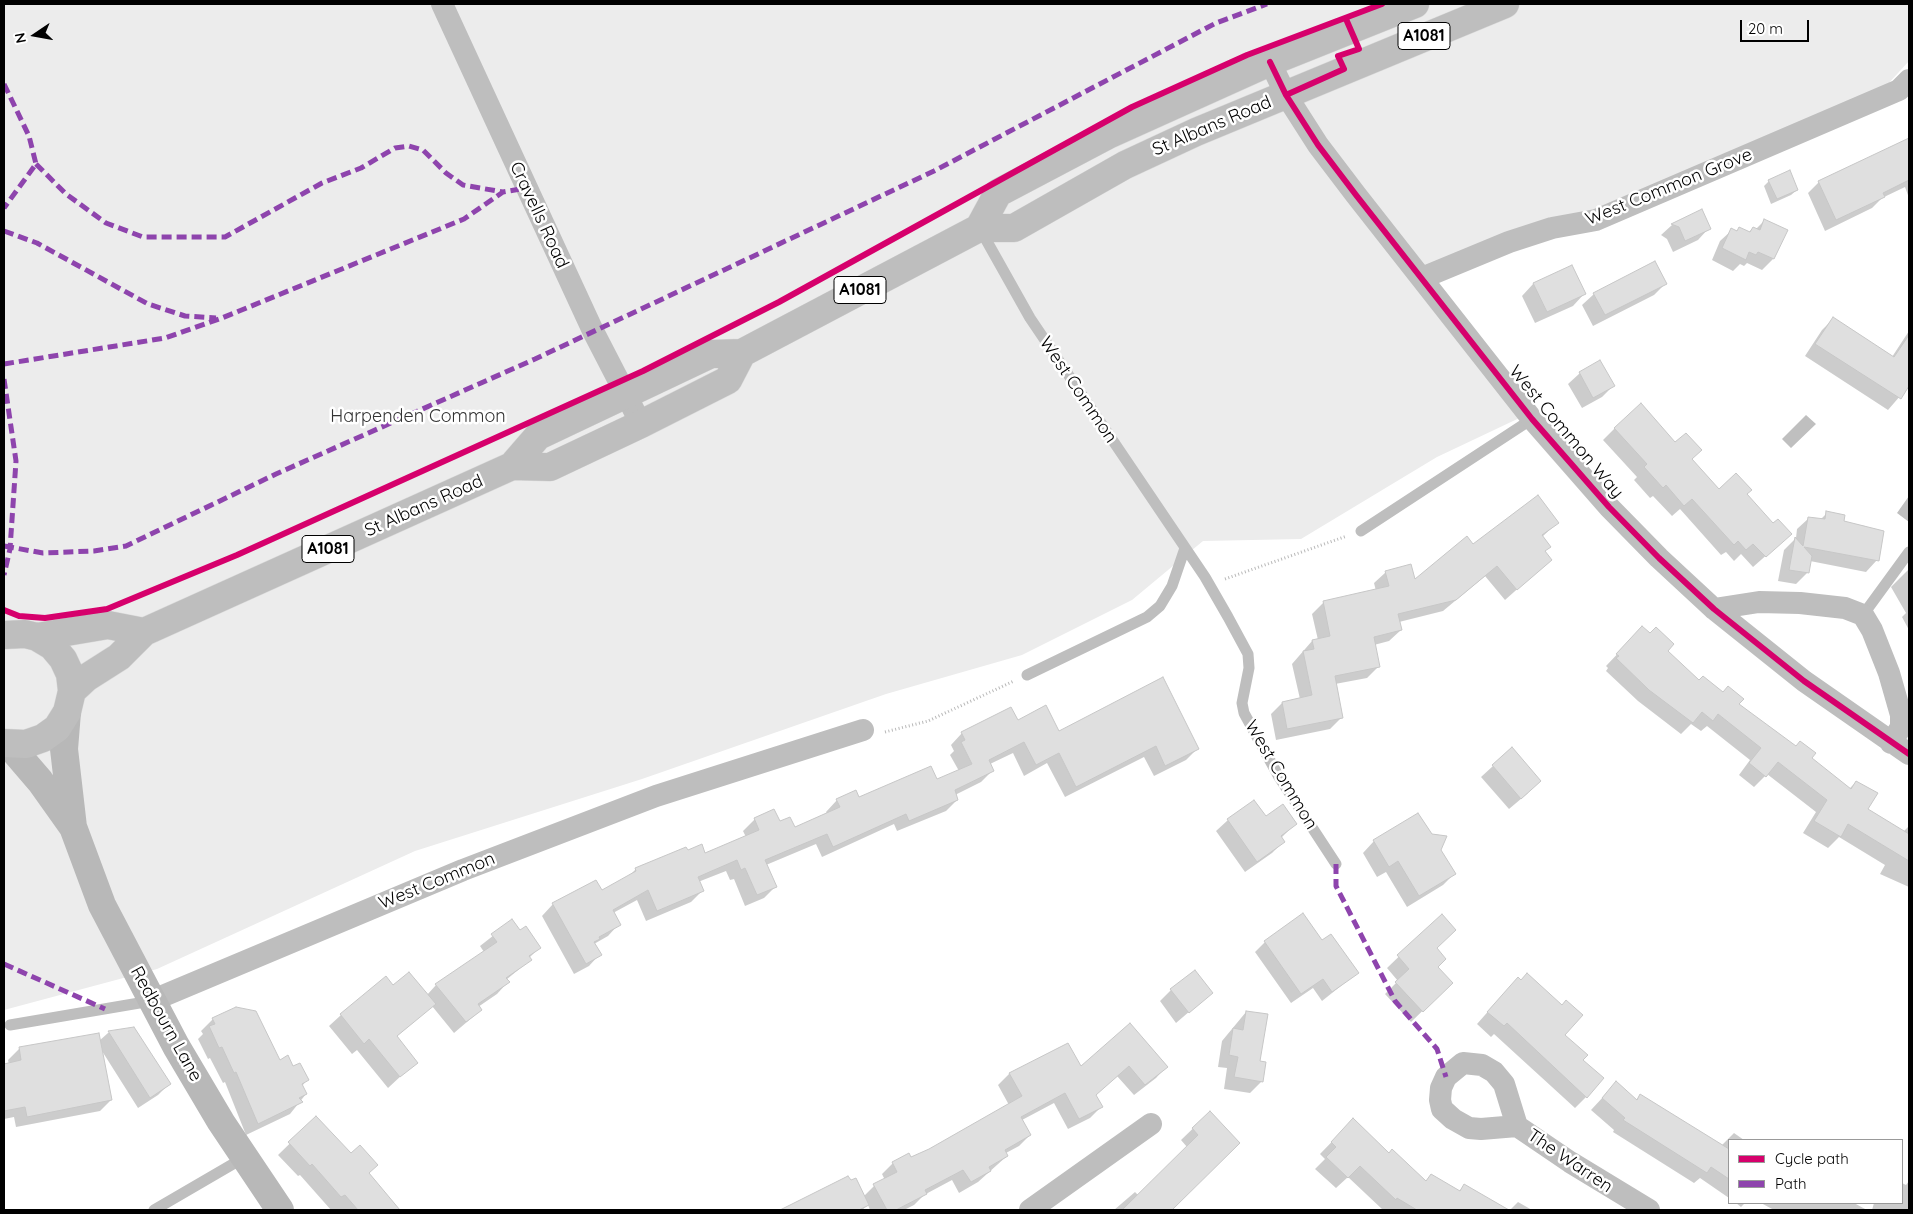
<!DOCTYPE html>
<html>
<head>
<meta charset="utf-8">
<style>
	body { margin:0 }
	#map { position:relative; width:1913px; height:1214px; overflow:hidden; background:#fff; font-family:Quicksand,sans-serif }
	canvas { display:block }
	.frame { position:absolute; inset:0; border:5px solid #000; pointer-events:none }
	.legend { position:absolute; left:1728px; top:1139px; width:175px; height:65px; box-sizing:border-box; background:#fff; border:1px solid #999; margin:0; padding:6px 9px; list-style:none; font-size:15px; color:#000 }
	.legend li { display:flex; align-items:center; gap:10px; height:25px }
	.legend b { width:25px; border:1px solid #999 }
	.north { position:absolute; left:10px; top:10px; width:50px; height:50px; -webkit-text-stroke:4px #fff; paint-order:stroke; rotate:258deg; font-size:14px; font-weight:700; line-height:20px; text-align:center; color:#000 }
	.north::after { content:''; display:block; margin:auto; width:18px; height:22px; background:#000; clip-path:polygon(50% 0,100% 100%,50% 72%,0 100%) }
	.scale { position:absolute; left:1740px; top:20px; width:69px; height:22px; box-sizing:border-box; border:2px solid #000; border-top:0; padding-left:6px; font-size:15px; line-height:18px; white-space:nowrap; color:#000; -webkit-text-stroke:4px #fff; paint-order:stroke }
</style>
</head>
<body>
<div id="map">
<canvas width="1913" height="1214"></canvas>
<div class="frame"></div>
<ul class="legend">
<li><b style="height:6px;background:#d6006c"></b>Cycle path</li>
<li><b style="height:6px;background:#8e44ad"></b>Path</li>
</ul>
<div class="north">N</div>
<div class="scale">20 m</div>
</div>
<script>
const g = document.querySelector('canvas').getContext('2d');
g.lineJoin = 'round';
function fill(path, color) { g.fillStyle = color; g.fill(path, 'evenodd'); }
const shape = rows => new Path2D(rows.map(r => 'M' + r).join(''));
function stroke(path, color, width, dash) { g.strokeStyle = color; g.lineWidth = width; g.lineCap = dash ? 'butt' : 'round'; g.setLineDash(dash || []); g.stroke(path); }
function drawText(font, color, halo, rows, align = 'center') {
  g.font = font + ' Quicksand,sans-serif'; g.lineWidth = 5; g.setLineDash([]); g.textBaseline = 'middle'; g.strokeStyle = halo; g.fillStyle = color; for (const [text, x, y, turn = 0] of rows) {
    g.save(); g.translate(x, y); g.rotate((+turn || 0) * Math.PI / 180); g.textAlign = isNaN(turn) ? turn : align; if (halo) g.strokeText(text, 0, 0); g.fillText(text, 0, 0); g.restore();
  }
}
const green = shape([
	[4,4,1909,4,1909,61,1887,85,1431,279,1530,413,1437,457,1301,539,1203,541,1132,600,1022,655,886,694,642,779,415,851,157,969,4,1010]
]);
const water = shape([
	[1806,415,1816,424,1791,448,1782,439],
	[1909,496,1909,522,1897,513]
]);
const shadow = shape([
	[1909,140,1909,198,1905,187,1882,198,1872,208,1825,231,1808,193,1819,182],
	[1769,181,1797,190,1791,195,1771,204,1764,186],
	[1701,210,1709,228,1698,240,1673,252,1667,239,1661,235,1672,225],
	[1764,221,1786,230,1773,259,1762,270,1747,263,1744,266,1740,264,1733,271,1712,260,1720,241,1732,230,1749,232,1753,228,1756,229],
	[1571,267,1584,294,1573,306,1535,323,1522,296,1533,284],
	[1665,284,1654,295,1593,326,1582,305,1594,294],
	[1834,318,1892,357,1909,331,1909,390,1907,388,1888,410,1805,356,1822,330],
	[1580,373,1613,386,1602,397,1582,408,1568,384],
	[1615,428,1690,460,1719,491,1746,495,1773,525,1778,545,1753,567,1741,554,1734,561,1726,552,1721,555,1680,509,1672,516,1653,496,1650,498,1634,480,1637,477,1603,440],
	[1827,513,1843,522,1865,526,1877,560,1866,572,1810,561,1808,572,1796,584,1778,581,1784,550,1796,538,1797,529,1809,518,1820,520],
	[1557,523,1542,537,1544,551,1550,560,1505,600,1485,576,1443,611,1399,622,1401,630,1389,641,1374,645,1379,666,1367,678,1335,684,1342,717,1330,729,1276,740,1271,714,1282,703,1300,699,1292,664,1312,641,1318,640,1312,614,1324,602,1376,591,1374,583,1386,572,1414,581,1473,546],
	[1909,569,1909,630,1902,617,1906,613,1891,587],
	[1642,628,1699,682,1738,704,1849,789,1856,782,1866,810,1903,832,1909,826,1909,887,1880,874,1885,865,1839,837,1828,848,1803,833,1816,812,1767,774,1754,787,1739,775,1750,760,1707,726,1701,731,1691,724,1681,734,1638,701,1606,671,1608,668,1606,666],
	[1017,722,1059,732,1198,748,1186,760,1154,776,1144,757,1065,797,1047,763,1024,776,1013,753,990,764,993,770,981,782,955,795,957,800,946,811,897,831,894,824,822,857,816,844,766,865,775,887,764,898,745,906,734,879,730,880,726,871,698,882,702,891,691,902,646,921,637,900,613,913,619,924,608,936,594,944,600,954,589,966,574,974,542,916,553,904,595,882,601,892,628,877,636,869,687,852,705,855,746,837,743,831,755,819,779,823,794,829,827,814,826,812,837,800,858,798,936,781,959,771,950,755,954,751,951,745,962,733],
	[1493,766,1528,793,1509,809,1481,777],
	[1265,818,1295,824,1281,838,1284,841,1272,853,1245,872,1216,831,1228,820],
	[1374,841,1440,850,1454,874,1443,885,1407,907,1386,872,1377,877,1363,853],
	[1441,916,1435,949,1440,994,1411,1022,1385,994,1398,981,1387,968],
	[512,921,520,932,539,948,529,958,530,960,506,980,508,982,497,994,478,1007,481,1010,454,1033,432,1006,396,1037,416,1062,388,1088,357,1050,352,1054,329,1026,341,1015,393,986,427,995,436,985,484,952,480,946],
	[1265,942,1322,942,1357,973,1322,1001,1313,988,1291,1003,1255,952],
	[1171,990,1211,993,1176,1023,1160,1001],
	[1507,990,1564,1035,1582,1060,1586,1097,1575,1108,1494,1034,1491,1037,1477,1024],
	[236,1008,279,1061,292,1068,307,1080,302,1086,306,1094,290,1114,246,1135,225,1082,223,1083,210,1058,208,1059,198,1039,203,1034,201,1031,213,1019],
	[1246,1012,1262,1081,1250,1093,1224,1089,1227,1068,1218,1067,1222,1041],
	[1130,1024,1167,1066,1156,1078,1134,1095,1117,1076,1095,1095,1101,1107,1090,1118,1068,1129,1054,1103,1022,1120,1030,1135,1019,1146,1006,1153,1007,1156,978,1182,959,1193,952,1180,924,1195,914,1205,904,1210,870,1210,868,1205,862,1210,785,1210,864,1196,874,1186,885,1180,882,1174,893,1163,911,1159,929,1150,1009,1105,998,1085,1009,1074,1068,1045,1081,1068],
	[133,1028,169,1084,158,1095,138,1108,102,1051,111,1100,100,1111,16,1127,14,1117,4,1119,4,1065,9,1064,8,1060,19,1049,99,1041,108,1033],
	[1616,1083,1636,1100,1640,1095,1721,1146,1734,1133,1744,1140,1729,1140,1729,1198,1700,1178,1694,1183,1613,1132,1614,1130,1591,1110],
	[1210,1112,1238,1143,1170,1210,1114,1210,1135,1192,1139,1196,1187,1147,1181,1140],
	[316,1118,368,1173,399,1210,331,1210,300,1175,298,1176,278,1155],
	[1353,1120,1389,1155,1425,1182,1431,1175,1458,1192,1465,1185,1506,1210,1383,1210,1348,1177,1336,1188,1315,1169,1325,1159,1320,1154],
	[1909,1181,1909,1210,1872,1210,1874,1203,1902,1203,1902,1183,1906,1185],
	[1518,1202,1532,1210,1510,1210],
	[1736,1203,1745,1203,1741,1207],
	[1761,1203,1854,1203,1867,1210,1774,1210]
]);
const building = shape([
	[1909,138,1909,180,1883,193,1885,197,1836,220,1818,181,1909,138],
	[1790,170,1798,190,1777,199,1768,180,1790,170],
	[1702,209,1711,229,1685,241,1679,227,1671,224,1702,209],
	[1764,219,1788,230,1774,259,1758,252,1756,255,1749,252,1746,260,1722,248,1731,228,1737,231,1739,227,1750,232,1753,227,1760,230,1764,219],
	[1655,261,1667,284,1605,315,1593,293,1655,261],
	[1572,265,1586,294,1547,312,1533,283,1572,265],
	[1833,317,1894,357,1909,335,1909,386,1901,399,1815,344,1833,317],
	[1600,360,1615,386,1593,398,1579,372,1600,360],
	[1641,403,1675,442,1686,433,1702,450,1692,459,1719,489,1736,473,1752,490,1747,494,1773,523,1778,519,1792,534,1766,557,1753,544,1746,550,1738,541,1734,545,1692,499,1684,506,1666,485,1663,488,1644,467,1647,464,1614,428,1641,403],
	[1538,495,1559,523,1542,535,1551,547,1545,551,1552,560,1517,590,1497,566,1456,600,1398,614,1402,630,1374,637,1380,667,1335,676,1343,718,1287,729,1282,702,1312,695,1303,651,1314,649,1312,640,1330,636,1323,601,1389,586,1385,571,1411,564,1415,579,1467,536,1473,544,1538,495],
	[1826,511,1845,515,1844,521,1884,531,1879,561,1804,547,1812,556,1809,573,1789,570,1795,537,1803,546,1808,517,1825,519,1826,511],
	[1642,626,1650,633,1656,627,1674,644,1668,651,1699,680,1703,676,1723,692,1728,686,1744,699,1739,704,1796,746,1800,741,1816,753,1812,758,1851,789,1856,781,1878,793,1868,809,1909,834,1909,861,1848,824,1841,837,1814,821,1827,800,1778,762,1766,777,1749,763,1761,748,1718,714,1713,721,1702,712,1693,723,1649,690,1616,658,1619,656,1616,654,1642,626],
	[1163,677,1199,749,1165,766,1156,746,1076,787,1059,753,1036,765,1024,742,989,760,994,771,955,790,958,800,909,821,906,814,833,847,827,834,765,860,777,887,757,895,745,868,741,870,737,860,698,877,704,891,657,911,648,890,613,910,621,925,599,937,600,939,594,942,602,955,586,964,552,903,596,880,602,890,636,871,635,868,686,847,688,850,702,844,705,853,759,830,754,818,774,809,780,821,790,817,795,827,840,807,836,799,856,790,859,797,931,766,937,779,972,764,961,742,965,740,961,732,1011,707,1018,720,1046,705,1059,731,1163,677],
	[1512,747,1541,781,1521,799,1492,765,1512,747],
	[1254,800,1266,816,1283,804,1297,824,1281,836,1285,842,1257,862,1227,819,1254,800],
	[1418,813,1432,834,1447,836,1441,850,1456,874,1419,896,1398,861,1389,867,1373,840,1418,813],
	[1303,913,1322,940,1331,934,1359,973,1332,992,1323,979,1301,994,1264,941,1303,913],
	[1442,914,1456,930,1437,948,1446,959,1438,967,1453,983,1423,1012,1395,982,1409,969,1397,955,1442,914],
	[512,919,520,930,526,926,541,948,529,956,532,960,506,978,510,982,478,1004,482,1010,466,1022,435,984,497,942,491,934,512,919],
	[1195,970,1213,993,1189,1013,1170,989,1195,970],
	[409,972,436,1004,397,1036,418,1063,400,1077,369,1039,364,1044,340,1014,386,976,393,985,409,972],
	[1527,973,1562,1005,1566,1000,1583,1015,1565,1035,1588,1055,1583,1060,1604,1078,1587,1098,1507,1023,1504,1026,1487,1012,1518,977,1521,980,1527,973],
	[236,1007,256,1011,280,1060,288,1055,293,1066,300,1063,309,1080,302,1084,307,1094,299,1098,303,1102,258,1124,236,1072,234,1073,222,1047,219,1048,209,1026,215,1024,212,1018,236,1007],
	[1246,1011,1268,1014,1260,1061,1266,1062,1263,1082,1234,1077,1238,1057,1229,1055,1233,1028,1243,1030,1246,1011],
	[1130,1023,1168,1067,1145,1085,1129,1066,1096,1095,1103,1107,1079,1119,1065,1093,1021,1117,1031,1135,1005,1150,1008,1156,989,1167,991,1171,971,1182,963,1170,925,1190,927,1194,896,1210,887,1210,873,1184,897,1172,892,1162,909,1153,911,1157,929,1149,1022,1096,1009,1073,1068,1043,1081,1066,1130,1023],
	[134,1027,171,1084,150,1098,108,1031,134,1027],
	[99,1033,112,1100,27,1117,25,1107,4,1111,4,1064,21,1060,19,1047,99,1033],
	[1616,1081,1637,1100,1640,1094,1729,1149,1729,1179,1711,1167,1707,1173,1623,1120,1625,1118,1602,1098,1616,1081],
	[1210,1111,1240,1143,1172,1210,1122,1210,1198,1135,1192,1128,1210,1111],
	[316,1116,351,1153,360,1145,378,1165,369,1173,400,1210,358,1210,345,1195,341,1197,312,1164,310,1166,288,1142,316,1116],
	[1353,1118,1389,1153,1392,1149,1426,1181,1431,1174,1460,1191,1464,1184,1509,1210,1417,1210,1397,1198,1396,1200,1360,1166,1348,1178,1326,1157,1336,1147,1331,1142,1353,1118],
	[848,1176,851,1180,856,1178,869,1205,859,1210,780,1210,848,1176]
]);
const path = shape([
	[1225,579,1347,536],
	[885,732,928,721,1014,681]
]);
const service = shape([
	[980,229,1030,318,1205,577,1228,617,1248,654,1249,668,1242,703,1244,713,1279,777,1336,864],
	[1361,531,1532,419],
	[1863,615,1909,552],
	[1027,675,1147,617,1160,606,1172,586,1185,548],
	[10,1025,151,1001],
	[154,1210,245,1157]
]);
const minor = shape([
	[442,4,593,331,641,424],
	[1270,62,1286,95,1318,145,1356,195,1532,419,1609,507,1659,558,1714,609,1804,681,1909,754],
	[1422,278,1509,242,1552,228,1596,220,1899,90,1909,80],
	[1714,609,1759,602,1800,603,1845,608,1863,615,1872,630,1889,673,1901,715,1901,727,1891,743],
	[151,1001,463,870,656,796,863,730],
	[1517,1126,1504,1084,1494,1072,1482,1065,1463,1063,1446,1077,1441,1088,1440,1100,1442,1109,1453,1119,1469,1128,1481,1129,1517,1126,1570,1162,1649,1210],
	[1030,1210,1151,1124]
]);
const secondary = shape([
	[67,712,64,749,73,827,102,905,176,1046,221,1122,280,1210],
	[9,745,40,781,72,826]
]);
const primary = shape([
	[979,228,998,193,1108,135,1270,62,1415,4],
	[512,466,550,467,641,424,728,380,742,353],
	[4,635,25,634,37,637,52,646,63,659,70,674,72,691,67,712,57,728,43,738,26,744,4,743],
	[37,637,108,625,144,632],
	[72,691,86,678,119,657,144,632,512,466,538,436,711,354,742,353,979,228,1014,228,1125,165,1196,132,1505,4]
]);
const quiet = shape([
	[4,84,29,136,36,164,4,208],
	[36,164,66,194,106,223,143,237,225,237,322,183,361,168,395,148,409,146,423,150,446,173,463,185,503,192],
	[4,231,37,243,148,304,185,316,216,318],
	[4,364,165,338,222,318,464,219,503,192,526,188],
	[4,379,16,461,10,549,4,575],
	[4,546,43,553,94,551,126,546,276,474,535,359,934,171,1216,23,1267,4],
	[1336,864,1336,886,1395,1001,1437,1049,1446,1077],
	[4,964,105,1009]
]);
const cycleway = shape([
	[1270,62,1286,95,1318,145,1356,195,1532,419,1609,507,1659,558,1714,609,1804,681,1909,754],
	[1286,95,1344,69,1338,56,1359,49,1346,19],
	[4,610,19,616,45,618,107,609,237,555,643,371,779,302,1132,107,1247,55,1382,4]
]);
const shields = [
	[1424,36,52],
	[860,290,52],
	[328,549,52]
];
const shieldNames = [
	["A1081",1424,36],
	["A1081",860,290],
	["A1081",328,549]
];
const streetNames = [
	["St Albans Road",1212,126,-23],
	["West Common Grove",1669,187,-22],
	["Cravells Road",539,215,65],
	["West Common",1078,390,56],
	["West Common Way",1566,432,50],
	["St Albans Road",424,506,-24],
	["West Common",1281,775,59],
	["West Common",437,881,-22],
	["Redbourn Lane",166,1024,61],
	["The Warren",1570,1161,34]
];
const parkNames = [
	["Harpenden Common",418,417]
];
fill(green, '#ececec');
fill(water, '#bfbfbf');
fill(shadow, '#0003');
fill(building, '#dfdfdf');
stroke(building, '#c7c7c7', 1);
stroke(primary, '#dbdbdb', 29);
stroke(path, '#b9b9b9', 3, [1, 2.5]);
stroke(service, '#bebebe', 11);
stroke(minor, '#bebebe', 22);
stroke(secondary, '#b8b8b8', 28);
stroke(primary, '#bebebe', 28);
stroke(quiet, '#8e44ad', 5, [10, 5]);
stroke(cycleway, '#d6006c', 6);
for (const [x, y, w] of shields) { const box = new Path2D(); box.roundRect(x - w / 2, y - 13.5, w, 27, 4); g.fillStyle = '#fff'; g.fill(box); stroke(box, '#000', 1); }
drawText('bold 16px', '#000', null, shieldNames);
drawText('18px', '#000', '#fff', streetNames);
drawText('18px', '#333', '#fff', parkNames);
</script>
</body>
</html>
